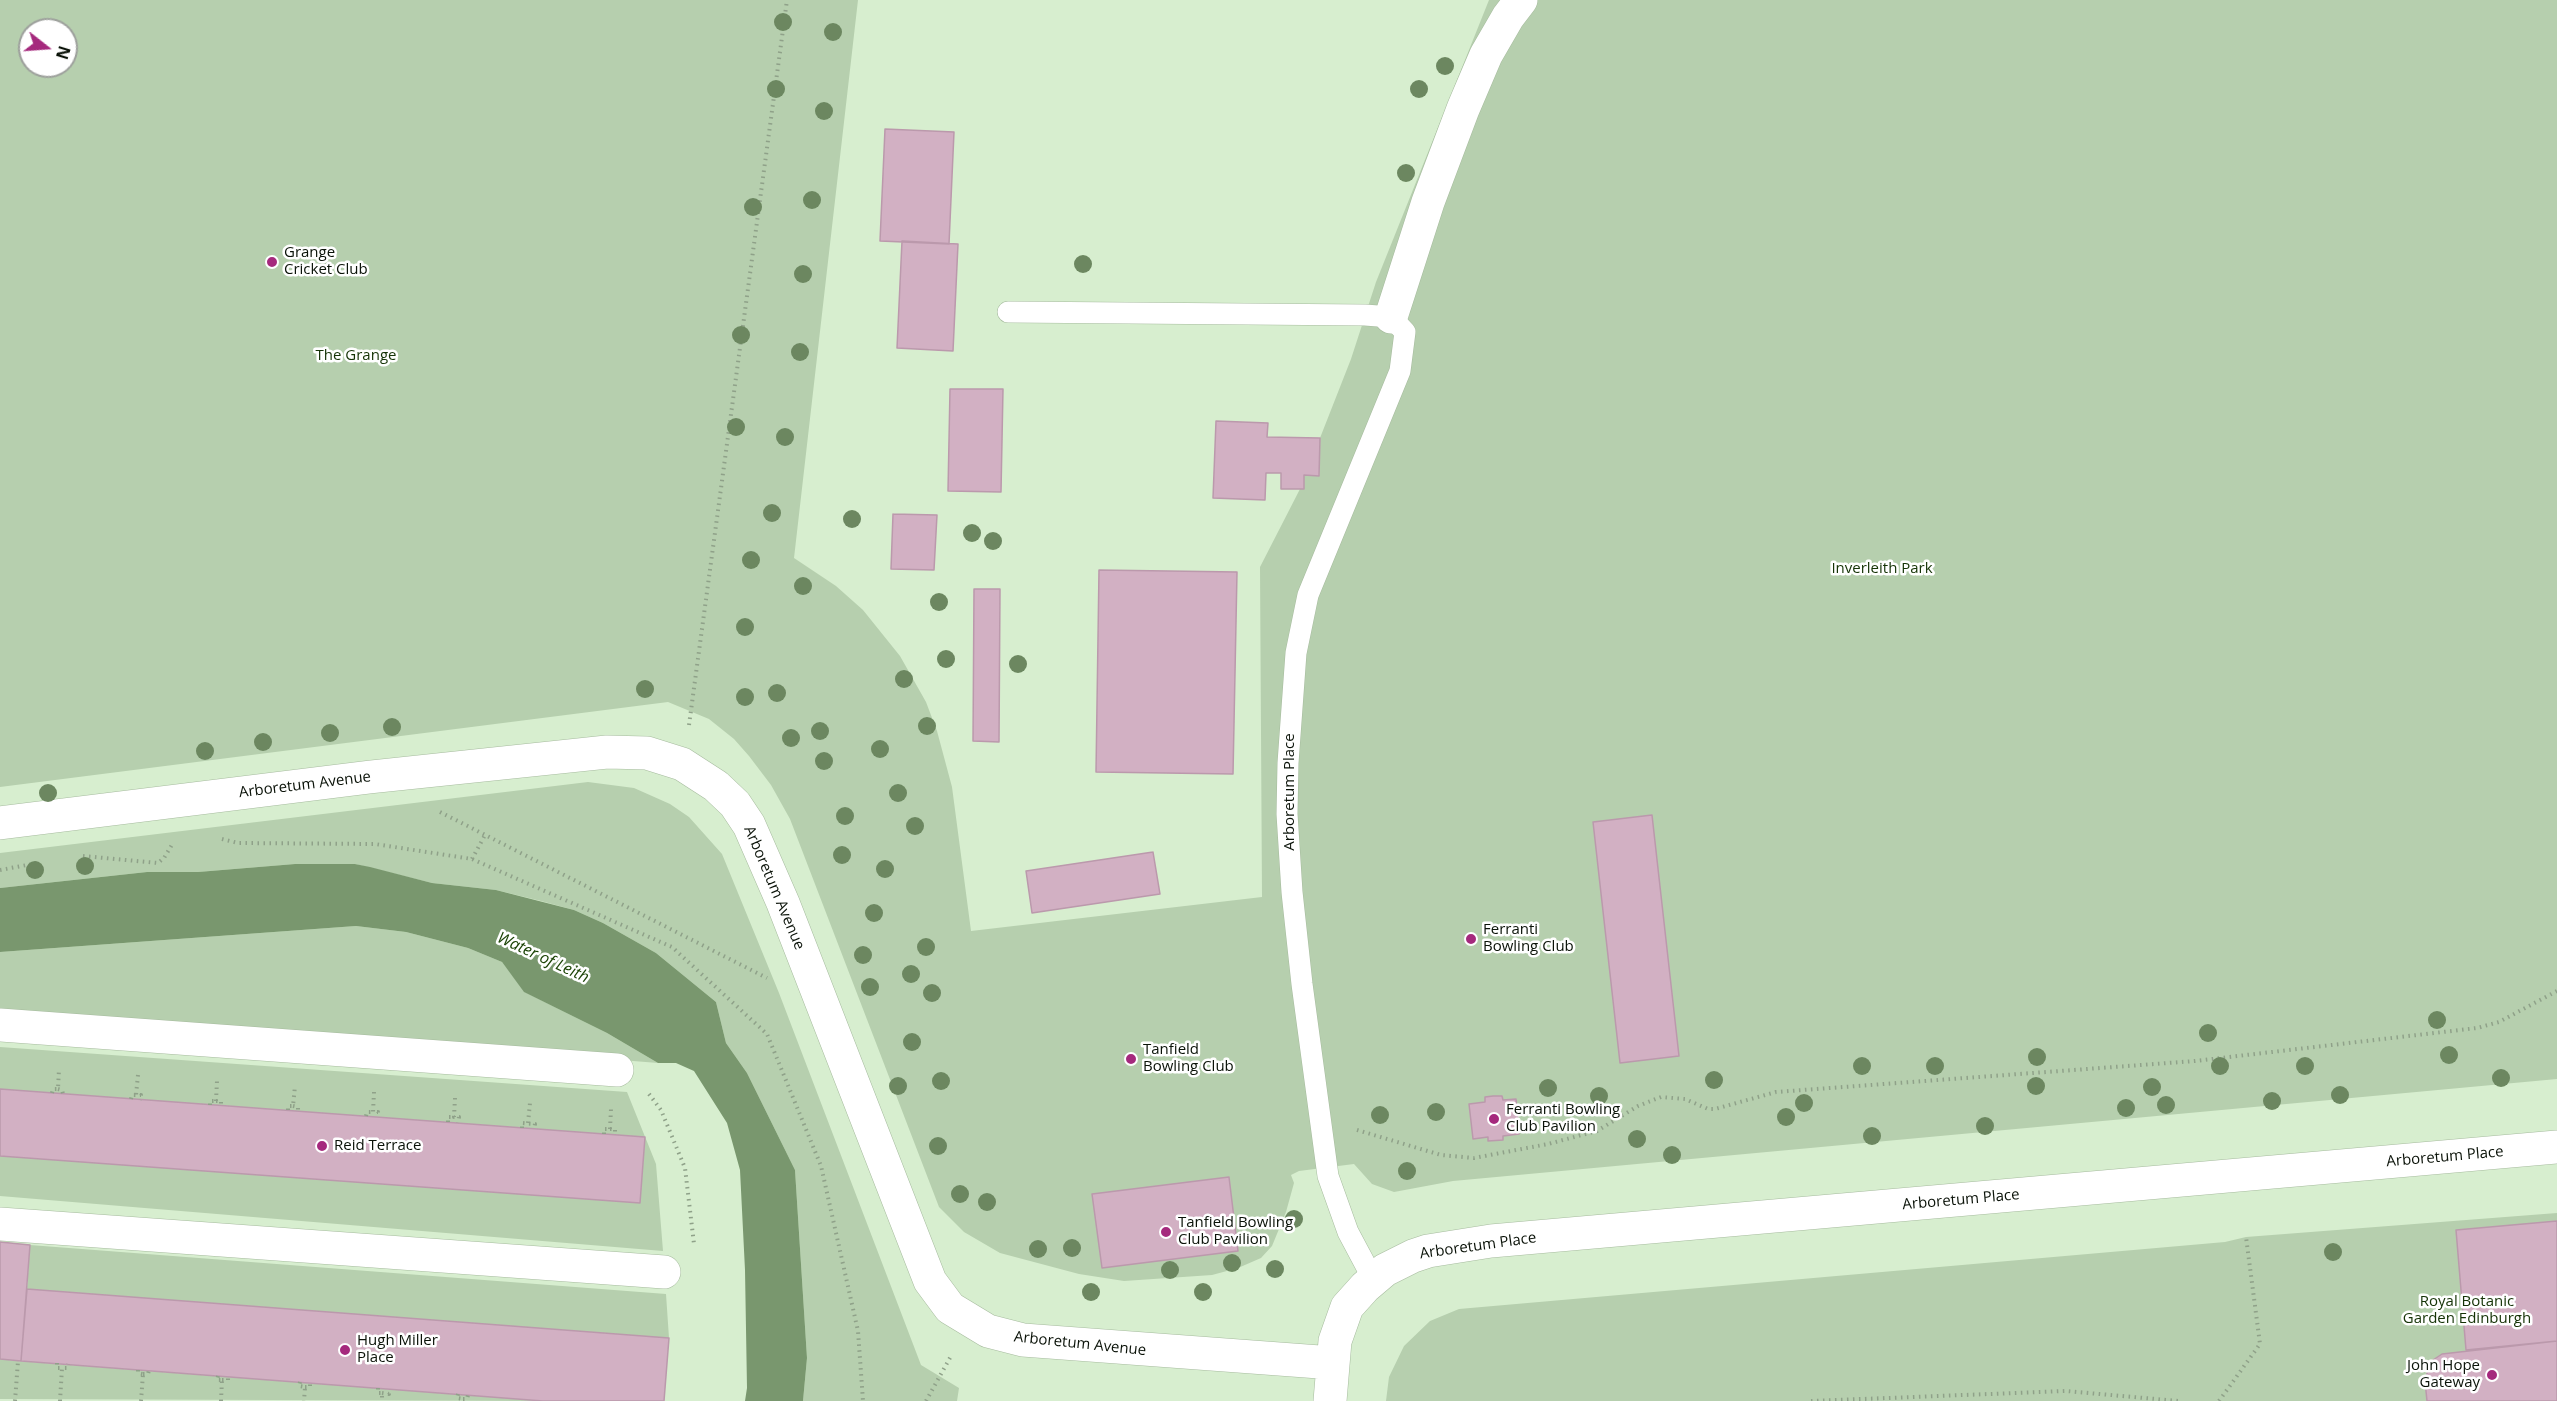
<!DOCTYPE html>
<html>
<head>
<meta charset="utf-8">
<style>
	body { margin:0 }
	#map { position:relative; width:2557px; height:1401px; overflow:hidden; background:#d7eecf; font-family:"Open Sans",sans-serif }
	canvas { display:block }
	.north { position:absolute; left:18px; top:18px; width:60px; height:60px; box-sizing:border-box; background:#fff; border:2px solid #9da09c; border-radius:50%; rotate:107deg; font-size:16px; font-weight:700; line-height:24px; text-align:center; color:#0a1208 }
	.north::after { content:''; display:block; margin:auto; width:21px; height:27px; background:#a5297d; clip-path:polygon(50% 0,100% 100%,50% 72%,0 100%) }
</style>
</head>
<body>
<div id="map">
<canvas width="2557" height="1401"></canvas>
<div class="north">N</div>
</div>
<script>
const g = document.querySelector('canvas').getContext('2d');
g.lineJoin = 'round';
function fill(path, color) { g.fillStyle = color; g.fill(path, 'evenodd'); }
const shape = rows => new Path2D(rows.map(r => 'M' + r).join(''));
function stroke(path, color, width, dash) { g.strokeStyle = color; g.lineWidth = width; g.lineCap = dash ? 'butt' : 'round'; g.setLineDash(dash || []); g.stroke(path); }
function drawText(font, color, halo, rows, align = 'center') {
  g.font = font + ' "Open Sans",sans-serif'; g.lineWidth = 5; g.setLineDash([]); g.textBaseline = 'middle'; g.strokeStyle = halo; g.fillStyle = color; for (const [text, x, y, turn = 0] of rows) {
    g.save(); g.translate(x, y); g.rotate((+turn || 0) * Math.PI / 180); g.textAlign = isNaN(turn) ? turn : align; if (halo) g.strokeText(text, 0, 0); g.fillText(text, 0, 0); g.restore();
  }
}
const green = shape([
	[0,0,858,0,794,558,836,586,863,610,900,656,926,702,937,731,952,787,971,931,1262,897,1260,567,1300,489,1304,489,1304,475,1319,476,1320,438,1351,359,1376,282,1489,0,2557,0,2557,1079,1453,1181,1394,1192,1372,1184,1354,1164,1299,1171,1291,1175,1294,1183,1286,1212,1272,1246,1261,1258,1238,1268,1212,1275,1124,1281,1079,1274,1000,1253,964,1232,939,1207,790,819,771,785,749,756,734,739,709,719,668,702,0,787],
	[30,30,66,30,66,66,30,66],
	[588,782,634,788,670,804,689,817,722,854,779,993,921,1365,959,1388,957,1401,803,1401,807,1358,795,1170,747,1073,726,1043,716,1002,656,953,603,923,574,910,541,901,496,890,432,883,355,864,295,864,198,872,147,872,0,888,0,853],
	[356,926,406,932,468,948,502,962,525,992,607,1033,658,1063,0,1010,0,952],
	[0,1047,627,1092,656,1164,663,1251,0,1196,0,1156,640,1203,645,1137,0,1089],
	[2557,1213,2557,1401,1386,1401,1389,1377,1404,1346,1430,1321,1459,1309,2225,1242,2246,1237],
	[30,1245,666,1294,669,1338,27,1289],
	[0,1359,18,1361,543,1401,0,1399]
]);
const water = shape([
	[295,864,355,864,370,867,432,883,496,890,574,910,603,923,656,953,716,1002,726,1043,747,1073,795,1170,807,1358,803,1401,745,1401,747,1388,745,1270,740,1170,727,1123,694,1071,676,1063,658,1063,607,1033,524,992,502,962,468,948,406,932,356,926,0,952,0,888,147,872,198,872]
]);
const building = shape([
	[885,129,954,132,949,244,880,241,885,129],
	[902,241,958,244,953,351,897,348,902,241],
	[950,389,1003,389,1001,492,948,491,950,389],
	[1216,421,1268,423,1267,437,1320,438,1319,476,1304,475,1304,489,1281,489,1281,473,1266,473,1265,500,1213,498,1216,421],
	[893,514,937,515,934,570,891,569,893,514],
	[1099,570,1237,572,1233,774,1096,772,1099,570],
	[974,589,1000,589,999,742,973,741,974,589],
	[1652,815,1679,1056,1620,1063,1593,822,1652,815],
	[1153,852,1160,894,1032,913,1026,871,1153,852],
	[0,1089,645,1137,640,1203,0,1156,0,1089],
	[1493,1096,1502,1096,1503,1100,1516,1099,1519,1134,1503,1136,1503,1140,1488,1141,1488,1137,1473,1139,1469,1104,1485,1102,1485,1097,1493,1096],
	[1229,1177,1238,1251,1102,1268,1092,1194,1229,1177],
	[2557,1221,2557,1341,2466,1350,2456,1230,2557,1221],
	[0,1242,30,1245,21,1361,0,1359,0,1242],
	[27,1289,669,1338,664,1401,543,1401,21,1361,27,1289],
	[2557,1341,2557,1401,2427,1401,2425,1381,2428,1370,2433,1360,2442,1354,2557,1341]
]);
const path = shape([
	[689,725,787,0],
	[440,812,767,978],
	[222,839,238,843,375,844,472,859,672,947,767,1034,821,1166,858,1331,863,1401],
	[83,856,158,863,164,858,173,843],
	[472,859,485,835],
	[0,870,38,863],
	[138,1075,136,1095,141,1095,140,1100],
	[58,1089,62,1090,63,1094],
	[374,1092,373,1112,378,1112,378,1117],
	[52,1093,53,1089,58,1089,59,1069],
	[649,1094,661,1110,685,1168,694,1244],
	[455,1098,454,1117,459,1117,458,1123],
	[131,1099,132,1095,136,1095],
	[216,1101,217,1081],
	[216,1101,221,1101,221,1106],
	[210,1105,210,1101,216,1101],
	[293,1106,298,1107,298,1111],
	[288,1110,288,1106,293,1106,295,1086],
	[366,1116,367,1112,373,1112],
	[448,1122,448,1117,454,1117],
	[528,1123,530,1103],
	[522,1128,522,1123,535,1124,534,1129],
	[610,1129,611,1109],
	[610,1129,615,1129,615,1135],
	[1357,1130,1441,1155,1474,1158,1548,1144,1597,1131,1638,1106,1661,1097,1685,1099,1708,1109,1715,1109,1776,1092,2195,1061,2477,1028,2499,1022,2557,991],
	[604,1134,604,1129,610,1129],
	[57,1363,57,1368,62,1368],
	[138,1370,138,1373,143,1374],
	[143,1374,148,1374,149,1370],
	[218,1376,217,1380,222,1380],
	[222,1380,228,1380,228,1377],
	[300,1382,299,1386,305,1387,304,1401],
	[305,1387,310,1387,310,1383],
	[378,1388,378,1393,382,1393,382,1401],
	[382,1393,389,1394,389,1389],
	[458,1394,457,1398,463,1399],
	[463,1399,467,1399,468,1395],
	[15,1401,18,1361],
	[60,1401,62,1368,67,1368,68,1364],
	[141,1401,143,1374],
	[221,1401,222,1380],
	[926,1401,951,1356],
	[1811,1401,2066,1391,2178,1401],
	[2219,1401,2260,1344,2246,1237]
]);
const lane = shape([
	[1008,312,1365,315,1391,317,1405,332,1400,371,1308,595,1296,653,1288,763,1287,814,1292,892,1302,984,1328,1176,1348,1232,1373,1279]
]);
const street = shape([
	[1391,317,1428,202,1463,109,1486,55,1508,17,1521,0],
	[0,823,370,777,607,752,647,753,682,764,716,786,735,804,749,825,783,903,930,1281,950,1308,988,1331,1023,1340,1333,1363],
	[0,1025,617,1070],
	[0,1224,664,1272],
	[1330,1401,1335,1341,1347,1307,1365,1287,1385,1270,1413,1256,1428,1251,1491,1241,2557,1147]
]);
const trees = [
	[783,22],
	[833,32],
	[1445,66],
	[776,89],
	[1419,89],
	[824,111],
	[1406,173],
	[812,200],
	[753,207],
	[1083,264],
	[803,274],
	[741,335],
	[800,352],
	[736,427],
	[785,437],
	[772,513],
	[852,519],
	[972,533],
	[993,541],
	[751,560],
	[803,586],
	[939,602],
	[745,627],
	[946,659],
	[1018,664],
	[904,679],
	[645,689],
	[777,693],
	[745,697],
	[927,726],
	[392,727],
	[820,731],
	[330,733],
	[791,738],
	[263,742],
	[880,749],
	[205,751],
	[824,761],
	[48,793],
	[898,793],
	[845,816],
	[915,826],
	[842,855],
	[85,866],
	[885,869],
	[35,870],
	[874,913],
	[926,947],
	[863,955],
	[911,974],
	[870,987],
	[932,993],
	[2437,1020],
	[2208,1033],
	[912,1042],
	[2449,1055],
	[2037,1057],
	[1862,1066],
	[1935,1066],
	[2220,1066],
	[2305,1066],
	[2501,1078],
	[1714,1080],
	[941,1081],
	[898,1086],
	[2036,1086],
	[2152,1087],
	[1548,1088],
	[2340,1095],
	[1599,1096],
	[2272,1101],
	[1804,1103],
	[2166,1105],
	[2126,1108],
	[1436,1112],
	[1380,1115],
	[1786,1117],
	[1985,1126],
	[1872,1136],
	[1637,1139],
	[938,1146],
	[1672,1155],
	[1407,1171],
	[960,1194],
	[987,1202],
	[1294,1219],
	[1072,1248],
	[1038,1249],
	[2333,1252],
	[1232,1263],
	[1275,1269],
	[1170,1270],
	[1091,1292],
	[1203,1292]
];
const markers = [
	[272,262,6,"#a5297d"],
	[1471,939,6,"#a5297d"],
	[1131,1059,6,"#a5297d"],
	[1494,1119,6,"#a5297d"],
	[322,1146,6,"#a5297d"],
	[1166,1232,6,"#a5297d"],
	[345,1350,6,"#a5297d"],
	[2492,1375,6,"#a5297d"]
];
const poiNames = [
	["Grange",284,253],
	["Cricket Club",284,270],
	["Ferranti",1483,930],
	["Bowling Club",1483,947],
	["Tanfield",1143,1050],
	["Bowling Club",1143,1067],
	["Ferranti Bowling",1506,1110],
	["Club Pavilion",1506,1127],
	["Reid Terrace",334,1146],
	["Tanfield Bowling",1178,1223],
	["Club Pavilion",1178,1240],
	["Hugh Miller",357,1341],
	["Place",357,1358],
	["John Hope",2480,1366,"right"],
	["Gateway",2480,1383,"right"]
];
const parkNames = [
	["The Grange",356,356],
	["Inverleith Park",1882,569],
	["Royal Botanic",2467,1302],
	["Garden Edinburgh",2467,1319]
];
const streetNames = [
	["Arboretum Avenue",305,785,-7],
	["Arboretum Place",1290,792,-90],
	["Arboretum Avenue",774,888,67],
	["Arboretum Place",2445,1157,-5],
	["Arboretum Place",1961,1200,-5],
	["Arboretum Place",1478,1246,-8],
	["Arboretum Avenue",1080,1344,6]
];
const waterNames = [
	["Water of Leith",543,958,25]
];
fill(green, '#b6cfae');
fill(water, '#79976e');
fill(building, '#d2b0c3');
stroke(building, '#bb99ac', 1.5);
stroke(lane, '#a6bb9e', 22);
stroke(street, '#a6bb9e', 34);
stroke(path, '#8fa189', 4, [1.5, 4.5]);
stroke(lane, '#fff', 21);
stroke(street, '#fff', 33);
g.fillStyle = '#6c8760';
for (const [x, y] of trees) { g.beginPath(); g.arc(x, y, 9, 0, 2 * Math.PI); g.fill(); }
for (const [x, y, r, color] of markers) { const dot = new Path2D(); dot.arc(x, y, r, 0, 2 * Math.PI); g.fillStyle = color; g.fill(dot); stroke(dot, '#fff', 2); }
drawText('15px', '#0a1208', '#fff', poiNames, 'left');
drawText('15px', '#153306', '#fff', parkNames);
drawText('15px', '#0a1208', '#fff', streetNames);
drawText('italic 16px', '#1b4305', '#fff', waterNames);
</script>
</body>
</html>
